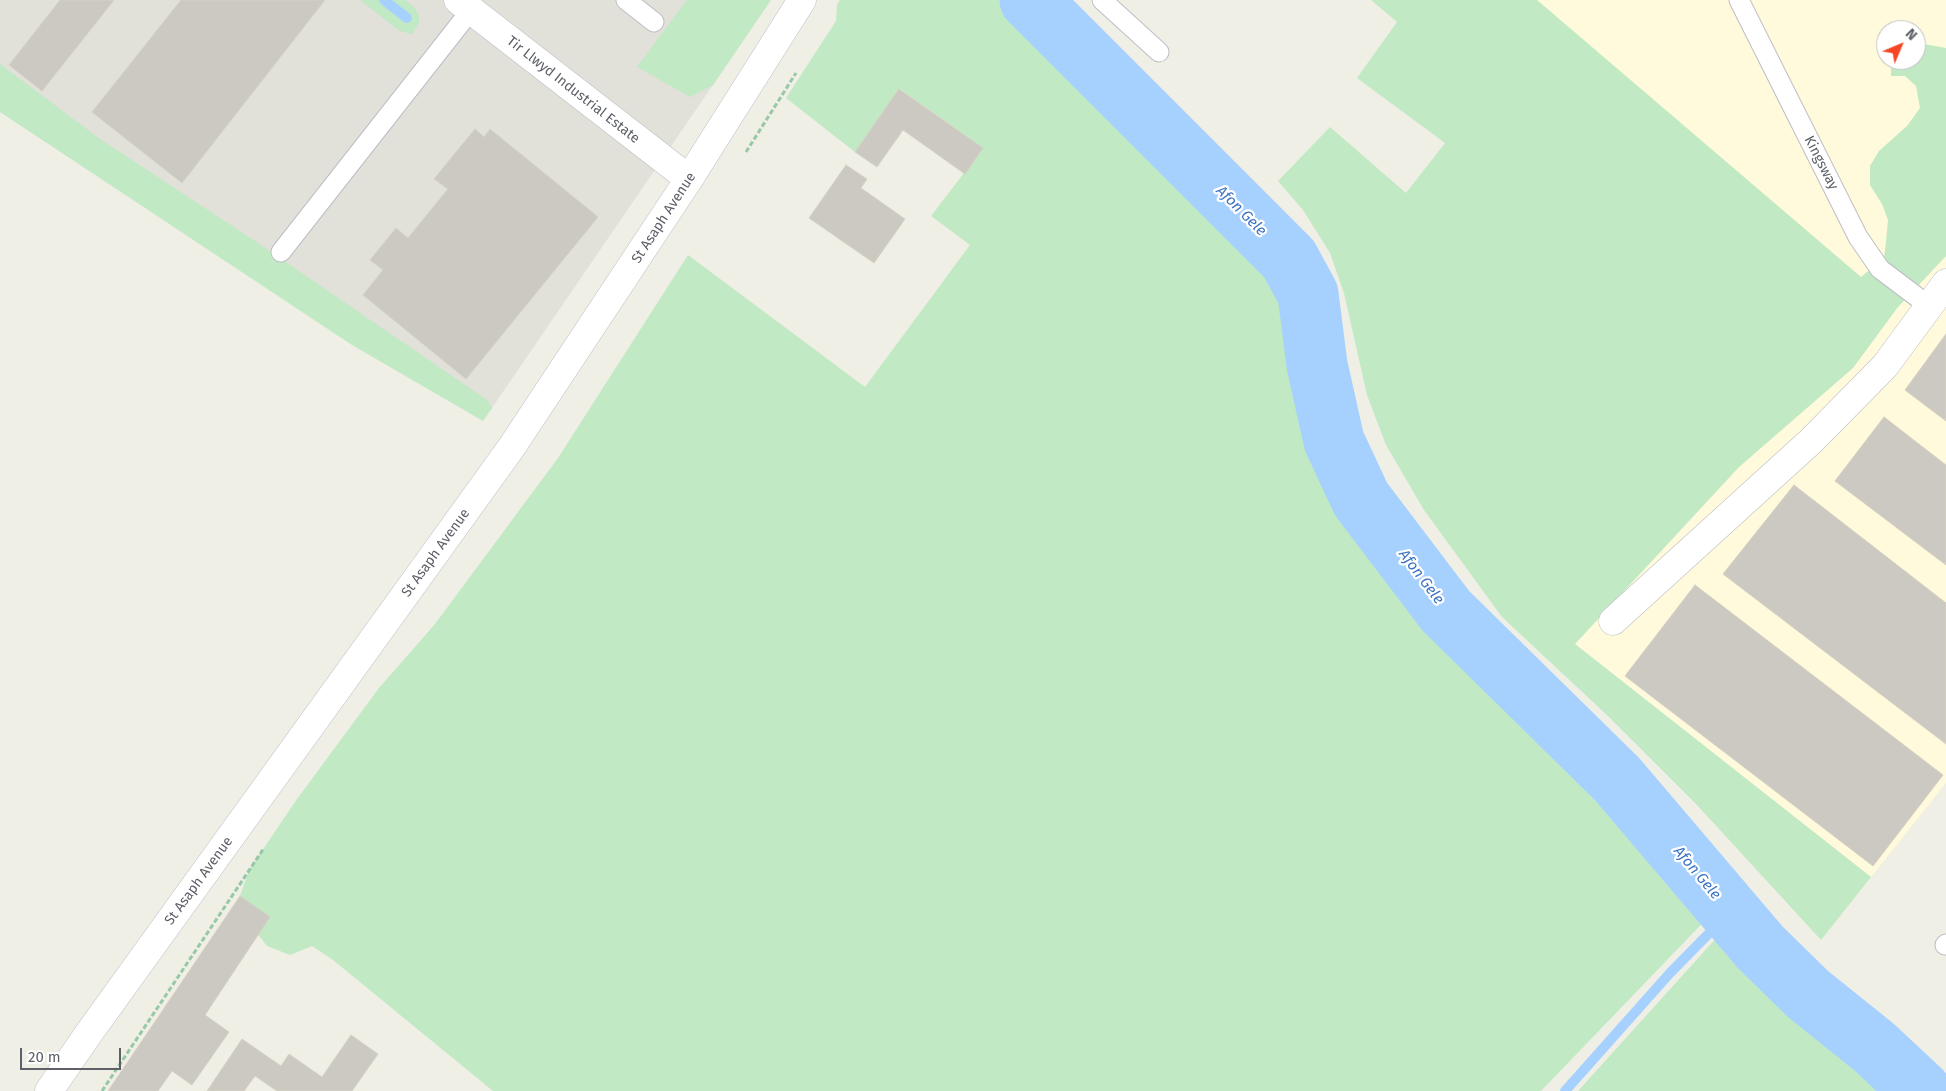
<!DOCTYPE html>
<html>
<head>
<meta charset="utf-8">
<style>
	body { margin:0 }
	#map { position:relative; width:1946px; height:1091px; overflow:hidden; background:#f0efe5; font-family:"Fira Sans",sans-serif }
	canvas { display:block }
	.north { position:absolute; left:1876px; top:20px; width:50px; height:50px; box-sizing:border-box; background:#fff; border:1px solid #bebfc2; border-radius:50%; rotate:45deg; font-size:14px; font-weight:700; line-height:20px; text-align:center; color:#5d6067 }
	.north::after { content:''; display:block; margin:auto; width:18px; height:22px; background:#f54726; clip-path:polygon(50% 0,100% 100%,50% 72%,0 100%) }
	.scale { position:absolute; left:20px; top:1048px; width:101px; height:22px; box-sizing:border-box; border:2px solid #5d6067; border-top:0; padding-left:6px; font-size:15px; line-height:18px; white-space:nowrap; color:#5d6067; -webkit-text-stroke:4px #fff; paint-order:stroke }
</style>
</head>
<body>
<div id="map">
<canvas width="1946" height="1091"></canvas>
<div class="north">N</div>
<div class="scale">20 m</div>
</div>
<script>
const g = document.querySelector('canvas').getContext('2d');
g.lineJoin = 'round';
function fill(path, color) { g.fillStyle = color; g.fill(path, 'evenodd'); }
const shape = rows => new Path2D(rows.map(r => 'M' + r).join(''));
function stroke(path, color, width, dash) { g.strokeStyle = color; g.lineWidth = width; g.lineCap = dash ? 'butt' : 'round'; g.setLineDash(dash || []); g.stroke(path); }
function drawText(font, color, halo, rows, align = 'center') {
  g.font = font + ' "Fira Sans",sans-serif'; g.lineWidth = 4.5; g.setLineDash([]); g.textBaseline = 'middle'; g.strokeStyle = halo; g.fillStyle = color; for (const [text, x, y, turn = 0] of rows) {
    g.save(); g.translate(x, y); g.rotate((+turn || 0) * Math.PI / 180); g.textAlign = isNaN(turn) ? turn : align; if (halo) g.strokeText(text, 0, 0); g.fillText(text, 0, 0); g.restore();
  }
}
const commercial = shape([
	[1526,0,1946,0,1946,783,1871,877,1575,644,1739,467,1853,368],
	[1886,30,1916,30,1916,60,1886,60]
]);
const industrial = shape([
	[0,0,771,0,483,421,0,97]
]);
const green = shape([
	[360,0,405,0,414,7,419,15,419,23,412,34,400,31],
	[687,0,771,0,713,85,690,97,637,67],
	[840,0,1015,0,1224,211,1262,247,1282,270,1298,301,1299,322,1319,409,1334,458,1352,491,1412,575,1449,622,1511,686,1581,752,1637,812,1718,907,1541,1091,493,1091,333,960,312,946,290,955,267,946,249,923,240,896,249,870,297,799,379,688,435,624,558,458,688,255,865,387,970,245,931,216,983,148,900,89,855,152,786,98,836,21,837,5],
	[1371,0,1537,0,1861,277,1884,258,1886,242,1888,220,1882,204,1870,185,1870,166,1879,151,1907,126,1920,108,1916,86,1905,76,1891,76,1891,62,1893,60,1916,60,1916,46,1924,44,1946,48,1946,256,1898,307,1853,368,1739,467,1575,644,1871,877,1821,940,1697,805,1608,716,1502,617,1424,510,1386,445,1367,395,1344,293,1330,253,1303,210,1278,181,1330,127,1406,193,1445,143,1357,78,1397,22],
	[0,64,100,139,261,245,487,400,492,408,483,421,352,345,0,112],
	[1729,924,1771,969,1908,1091,1578,1091]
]);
const stream = shape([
	[384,0,407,18],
	[1565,1091,1670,973,1730,912]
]);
const river = shape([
	[1030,0,1289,259,1308,294,1317,365,1334,441,1361,499,1446,611,1617,779,1760,947,1808,994,1874,1047,1921,1091]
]);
const building = shape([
	[60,0,114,0,42,91,9,65,60,0],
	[181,0,325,0,182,183,92,112,181,0],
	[899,89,983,148,965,174,903,130,877,167,855,152,899,89],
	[475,129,484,137,490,129,598,217,466,379,363,295,383,270,370,260,396,228,408,238,448,189,434,179,475,129],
	[846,165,867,179,861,188,905,219,874,263,809,218,846,165],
	[1946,334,1946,421,1905,390,1946,334],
	[1884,417,1946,465,1946,565,1835,481,1884,417],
	[1794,485,1946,603,1946,744,1723,574,1794,485],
	[1695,585,1943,775,1873,866,1625,676,1695,585],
	[240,896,270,917,205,1015,229,1032,192,1085,172,1071,158,1091,108,1091,240,896],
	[351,1035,378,1054,352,1091,277,1091,255,1076,244,1091,207,1091,242,1039,281,1066,289,1054,322,1077,351,1035]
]);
const path = shape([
	[746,152,796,73],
	[102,1091,264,848]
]);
const service = shape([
	[626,0,654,22],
	[1102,0,1159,52],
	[1739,0,1858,237,1880,269,1929,306],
	[281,252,471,10],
	[1945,945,1946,944]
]);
const minor = shape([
	[458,0,689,179],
	[1613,621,1811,441,1885,366,1946,283]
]);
const tertiary = shape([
	[49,1091,89,1033,511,448,689,179,802,0]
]);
const streetNames = [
	["Tir Llwyd Industrial Estate",573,90,38],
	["Kingsway",1821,163,63],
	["St Asaph Avenue",664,218,-57],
	["St Asaph Avenue",436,553,-54],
	["St Asaph Avenue",199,881,-54]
];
const waterNames = [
	["Afon Gele",1241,211,45],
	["Afon Gele",1421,577,53],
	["Afon Gele",1697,873,50]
];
fill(commercial, '#fffadb');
fill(industrial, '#e1e0d9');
fill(green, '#c0e9c4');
stroke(stream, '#a6d1ff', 10);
stroke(river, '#a6d1ff', 61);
fill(building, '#cbc9c2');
stroke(building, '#d6d1c3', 1);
stroke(service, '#bdbec5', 21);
stroke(minor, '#bdbec5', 29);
stroke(tertiary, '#bdbec5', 29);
stroke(path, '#97c8a9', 3, [5, 2.5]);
stroke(service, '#fff', 19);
stroke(minor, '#fff', 28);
stroke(tertiary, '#fff', 28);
drawText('14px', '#5d6067', '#fff', streetNames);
drawText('italic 15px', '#3d73c3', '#fff', waterNames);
</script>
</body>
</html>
